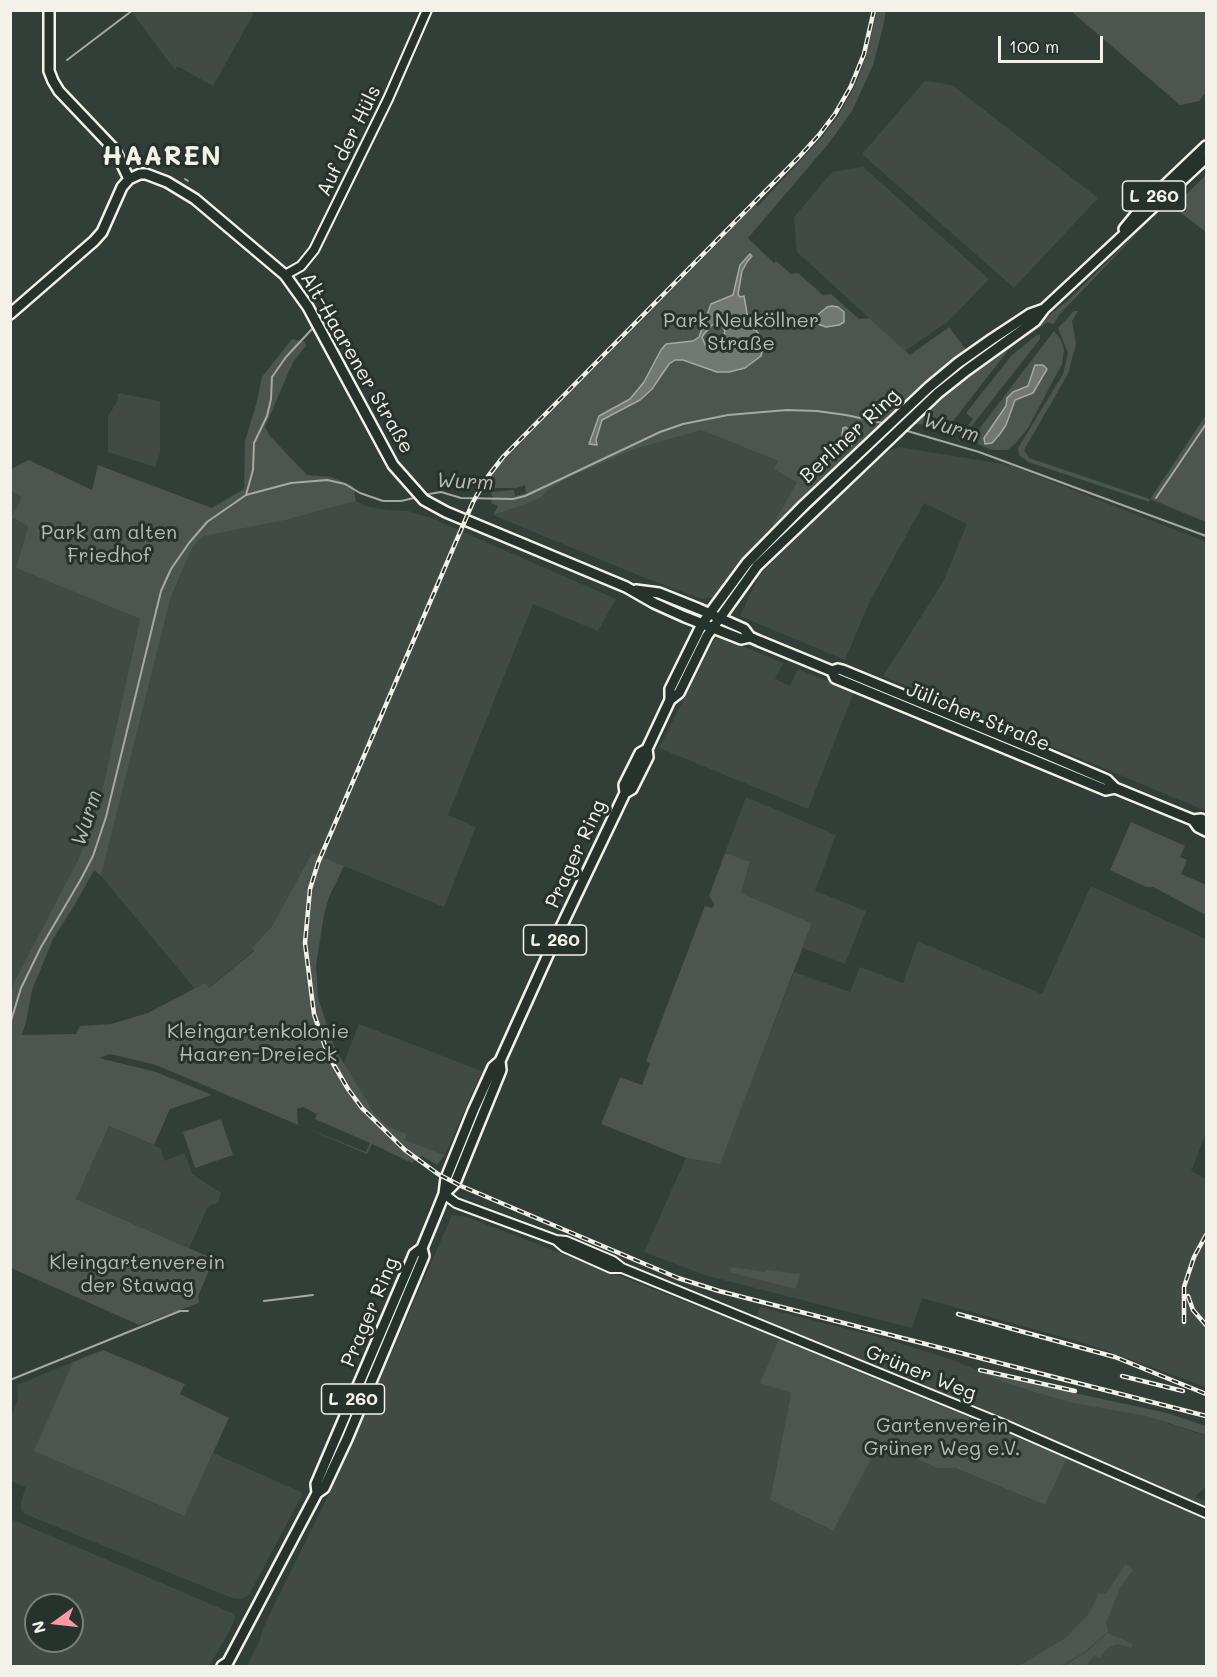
<!DOCTYPE html>
<html>
<head>
<meta charset="utf-8">
<style>
	body { margin:0 }
	#map { position:relative; width:1217px; height:1677px; overflow:hidden; background:#323e38; font-family:Mali,sans-serif }
	canvas { display:block }
	.frame { position:absolute; inset:0; border:12px solid #f4f1e8; pointer-events:none }
	.north { position:absolute; left:24px; top:1593px; width:60px; height:60px; box-sizing:border-box; background:#26332d; border:2px solid #787f78; border-radius:50%; rotate:255deg; font-size:16px; font-weight:700; line-height:24px; text-align:center; color:#f4f1e8 }
	.north::after { content:''; display:block; margin:auto; width:21px; height:27px; background:#ff9aa2; clip-path:polygon(50% 0,100% 100%,50% 72%,0 100%) }
	.scale { position:absolute; left:998px; top:36px; width:105px; height:27px; box-sizing:border-box; border:3px solid #f4f1e8; border-top:0; padding-left:8px; font-size:18px; line-height:21px; white-space:nowrap; color:#f4f1e8; -webkit-text-stroke:4px #26332d; paint-order:stroke }
</style>
</head>
<body>
<div id="map">
<canvas width="1217" height="1677"></canvas>
<div class="frame"></div>
<div class="north">N</div>
<div class="scale">100 m</div>
</div>
<script>
const g = document.querySelector('canvas').getContext('2d');
g.lineJoin = 'round';
function fill(path, color) { g.fillStyle = color; g.fill(path, 'evenodd'); }
const shape = rows => new Path2D(rows.map(r => 'M' + r).join(''));
function stroke(path, color, width, dash) { g.strokeStyle = color; g.lineWidth = width; g.lineCap = dash ? 'butt' : 'round'; g.setLineDash(dash || []); g.stroke(path); }
function drawText(font, color, halo, rows, align = 'center') {
  g.font = font + ' Mali,sans-serif'; g.lineWidth = 6; g.setLineDash([]); g.textBaseline = 'middle'; g.strokeStyle = halo; g.fillStyle = color; for (const [text, x, y, turn = 0] of rows) {
    g.save(); g.translate(x, y); g.rotate((+turn || 0) * Math.PI / 180); g.textAlign = isNaN(turn) ? turn : align; if (halo) g.strokeText(text, 0, 0); g.fillText(text, 0, 0); g.restore();
  }
}
const built = shape([
	[252,11,253,15,213,86,177,66,175,70,131,11],
	[925,81,952,85,1098,198,1014,288,862,154],
	[863,167,989,279,950,320,905,351,797,252,794,217,832,172],
	[118,393,160,401,160,453,155,467,108,452,108,416,117,402],
	[701,430,822,479,745,557,714,597,702,599,640,576,493,515,524,505,542,497,548,490,568,478,635,449],
	[899,447,1010,465,1206,542,1206,811,883,676,943,582,967,524,924,503,869,603,845,660,740,616,760,574,884,453],
	[11,491,22,496,28,526,16,568,140,619,101,796,89,834,78,860,11,988],
	[356,501,369,507,388,510,408,511,431,518,616,599,598,631,533,604,448,815,476,827,444,907,312,853,272,926,252,948,254,950,208,988,205,984,195,989,101,876,171,597,193,546,203,536,286,520],
	[720,637,783,663,775,679,790,686,798,669,854,692,808,809,659,748,714,640],
	[746,797,836,835,815,891,866,911,845,964,803,948,812,923,741,893,750,863,725,853],
	[1091,886,1206,939,1206,1134,1191,1171,1206,1179,1206,1387,1087,1344,922,1298,912,1328,704,1275,644,1252,686,1158,719,1164,794,972,850,992,860,967,903,983,918,941,1042,994],
	[359,1024,482,1071,445,1155,405,1140,407,1134,389,1127,374,1113,343,1065],
	[109,1126,160,1148,165,1161,185,1153,192,1174,221,1193,218,1203,210,1205,207,1209,189,1248,76,1199],
	[452,1215,467,1217,751,1327,760,1307,887,1339,956,1361,1008,1384,1072,1403,1146,1416,1206,1436,1206,1487,1194,1497,1206,1501,1206,1666,247,1666,260,1640,262,1631,276,1601,335,1482],
	[779,1339,1067,1458,1045,1505,954,1468,937,1468,879,1442,833,1531,770,1500,791,1393],
	[73,1362,35,1451,183,1516,213,1453,301,1492,302,1495,249,1595,242,1599,232,1598,25,1514,21,1510,21,1502,26,1487,11,1481,11,1418,18,1399,17,1385],
	[11,1519,234,1614,235,1618,229,1632,209,1666,11,1666],
	[36,1605,72,1605,72,1641,36,1641]
]);
const green = shape([
	[877,11,886,11,883,27,873,65,852,111,829,143,748,238,774,263,776,261,791,274,798,273,823,295,831,294,859,319,869,318,910,355,949,327,966,350,813,487,769,532,797,482,774,469,778,461,701,430,635,449,568,478,548,490,542,497,524,505,493,515,498,506,491,503,493,497,490,492,514,490,515,496,526,493,525,485,517,488,493,488,481,492,499,465,716,245,755,205,758,206,822,137,838,116,855,86,866,56],
	[1071,11,1206,11,1206,92,1199,101,1180,105],
	[1206,175,1206,232,1173,207],
	[1147,223,1059,315,1055,322,1053,324,1048,322,1010,348,953,421,932,425,914,424,915,420,955,385,1032,329,1066,302],
	[1074,311,1078,311,1072,321,1076,344,1068,374,1024,450,1029,458,1150,499,1206,415,1206,522,1150,499,1149,502,1028,462,1019,455,1018,448,1063,374,1068,353,1058,328],
	[1054,331,1061,340,1064,350,1062,364,1028,428,1015,444,1007,450,992,450,978,444,973,437],
	[1035,365,1033,393,1015,400,1006,425,992,443,984,437,1006,406,1013,392,1028,386],
	[1037,335,1040,335,1040,339,960,441,958,440,973,419,966,413,1012,355],
	[292,339,305,342,306,346,293,362,265,427,269,435,307,475,331,477,353,486,356,501,286,520,204,536,193,546,171,597,101,876,94,870,77,901,53,939,32,990,26,1022,22,1035,76,1034,80,1026,111,1024,148,1013,205,983,209,988,254,951,252,948,272,926,312,853,344,866,329,897,324,915,316,965,318,998,335,1049,374,1113,389,1127,407,1134,405,1140,445,1155,437,1165,422,1156,412,1163,372,1144,367,1154,156,1065,110,1054,99,1058,156,1072,212,1095,170,1109,154,1145,109,1126,76,1199,214,1259,198,1296,199,1303,139,1325,11,1268,11,988,78,860,89,834,101,796,140,619,16,568,28,526,12,517,22,497,11,491,11,469,29,460,92,490,98,465,212,508,244,489,245,441,256,405,262,377],
	[303,1107,317,1114,315,1119,370,1143,366,1152,298,1125,297,1109],
	[1131,822,1185,846,1180,857,1187,860,1181,874,1206,885,1206,915,1153,887,1146,887,1110,870],
	[725,853,750,862,741,893,812,923,720,1164,686,1158,601,1124,620,1077,642,1085,650,1064,646,1061,705,906,713,908,714,904,709,896],
	[221,1119,233,1155,195,1168,183,1132],
	[731,1267,765,1272,766,1270,800,1274,796,1289,730,1272],
	[779,1339,1067,1458,1045,1505,955,1468,937,1468,880,1442,833,1531,770,1500,791,1393,760,1383],
	[103,1350,185,1384,180,1394,229,1418,184,1516,34,1451,73,1362],
	[982,1373,1167,1413,1206,1426,1206,1435,1146,1416,1072,1403,1008,1384],
	[1126,1564,1133,1570,1120,1588,1106,1623,1108,1632,1083,1653,1060,1666,1019,1666,1067,1637,1090,1612,1099,1593,1106,1594],
	[1108,1633,1133,1644,1131,1648,1117,1644,1112,1646,1107,1649,1100,1658,1094,1655,1086,1666,1063,1666,1084,1654]
]);
const water = shape([
	[750,254,752,256,747,262,742,271,738,294,740,297,744,296,749,325,754,330,755,329,761,337,764,344,761,356,745,368,729,372,717,372,683,360,675,360,669,364,652,389,640,400,602,420,596,440,597,445,589,444,599,416,630,399,644,382,661,350,666,344,693,341,699,337,711,304,733,295,740,265,750,254],
	[717,324,722,326,725,331,720,347,706,347,702,337,704,334,712,325,717,324],
	[832,306,838,307,844,312,844,322,839,325,826,327,815,323,801,325,797,323,800,320,814,318,827,307,832,306],
	[1035,365,1043,365,1047,369,1033,393,1015,400,1006,425,1000,434,992,443,985,444,984,438,1006,406,1007,398,1013,392,1028,386,1035,365],
	[846,427,853,438,851,446,847,445,842,435,843,428,846,427]
]);
const stream = shape([
	[67,60,133,10],
	[185,179,188,181],
	[904,430,979,452,1206,536],
	[246,495,253,470,254,443,267,416,271,399,272,377,286,357,312,329],
	[423,495,441,492,461,498,513,499,525,496,660,432,683,424,728,415,787,410,817,411,846,415,887,424],
	[1156,498,1206,424],
	[10,1024,21,988,41,947,81,879,93,856,106,817,161,591,171,569,189,543,207,522,246,495,291,483,327,480,345,484,360,493,383,501,401,501,418,497],
	[264,1301,313,1295],
	[10,1380,180,1311,188,1311]
]);
const tertiary = shape([
	[285,275,301,266,314,250,388,99,427,10],
	[444,1194,456,1203,556,1240,566,1241,613,1261,622,1268,1003,1424,1206,1513],
	[557,1241,564,1247,611,1268,622,1268]
]);
const secondary = shape([
	[49,10,49,71,53,81,59,91,115,150,129,179],
	[10,314,94,241,102,232,122,187,129,179,140,174,146,174,167,182,195,199,285,275,308,307,393,465,424,500,446,512,626,587,654,603,685,617,741,639,750,637],
	[636,590,659,593,699,609,744,629,750,637,759,641,832,671,838,669,842,670,1046,754,1107,780,1115,788],
	[832,671,835,678,1106,790,1115,788,1132,795,1193,820,1198,827,1206,831],
	[1193,820,1201,819,1206,821]
]);
const primary = shape([
	[1124,229,1142,207,1206,146],
	[670,700,679,693,707,636,757,566,938,393,967,370,1035,321,1044,309,1206,158],
	[625,793,632,789,648,757,647,749],
	[444,1194,455,1183,501,1070,500,1061],
	[317,1493,316,1484,412,1259,414,1254,422,1248,436,1214,444,1194,446,1178,473,1111,493,1067,500,1061,551,948,625,793,624,785,640,753,647,749,670,700,670,689,702,624,747,563,804,505,928,388,958,363,992,339,1030,314,1044,309],
	[222,1666,228,1662,317,1493,324,1488,347,1439,424,1256,422,1248]
]);
const rail = shape([
	[874,10,864,54,851,86,835,114,819,135,799,157,503,457,486,479,473,502,318,863,310,889,305,943,314,1014,328,1055,348,1089,362,1108,405,1150,438,1174,461,1186,678,1278,719,1291,1206,1416],
	[1188,1296,1193,1310,1206,1325],
	[958,1314,1115,1357,1206,1394],
	[1184,1322,1184,1287,1194,1257,1206,1235],
	[980,1370,1075,1391],
	[1122,1376,1183,1391]
]);
const shields = [
	[1154,196,63],
	[555,940,63],
	[353,1399,63]
];
const shieldNames = [
	["L 260",1154,196],
	["L 260",555,940],
	["L 260",353,1399]
];
const streetNames = [
	["Auf der Hüls",349,141,-64],
	["Alt-Haarener Straße",357,363,60],
	["Berliner Ring",850,436,-43],
	["Jülicher Straße",978,717,22],
	["Prager Ring",576,854,-65],
	["Prager Ring",370,1312,-67],
	["Grüner Weg",921,1373,22]
];
const parkNames = [
	["Park Neuköllner",741,321],
	["Straße",741,344],
	["Park am alten",109,533],
	["Friedhof",109,556],
	["Kleingartenkolonie",258,1032],
	["Haaren-Dreieck",258,1055],
	["Kleingartenverein",137,1263],
	["der Stawag",137,1286],
	["Gartenverein",942,1426],
	["Grüner Weg e.V.",942,1449]
];
const waterNames = [
	["Wurm",951,428,17],
	["Wurm",465,482,3],
	["Wurm",87,818,-72]
];
const districtNames = [
	["HAAREN",162,157]
];
fill(built, '#404b44');
fill(green, '#4c564f');
fill(water, '#727972');
stroke(water, '#a6a9a1', 1.5);
stroke(stream, '#a6a9a1', 2);
stroke(tertiary, '#f4f1e8', 12);
stroke(secondary, '#f4f1e8', 14);
stroke(primary, '#f4f1e8', 14);
stroke(tertiary, '#26332d', 8);
stroke(secondary, '#26332d', 9);
stroke(primary, '#26332d', 9);
stroke(rail, '#f4f1e8', 4.5);
stroke(rail, '#26332d', 2, [7]);
for (const [x, y, w] of shields) { const box = new Path2D(); box.roundRect(x - w / 2, y - 15, w, 30, 4.5); g.fillStyle = '#26332d'; g.fill(box); stroke(box, '#f4f1e8', 1.5); }
drawText('bold 18px', '#f4f1e8', null, shieldNames);
drawText('20px', '#f4f1e8', '#26332d', streetNames);
drawText('20px', '#b9bbb2', '#26332d', parkNames);
drawText('italic 21px', '#babbb3', '#26332d', waterNames);
g.letterSpacing = '1.5px';
drawText('bold 26px', '#f4f1e8', '#26332d', districtNames);
g.letterSpacing = '0px';
</script>
</body>
</html>
